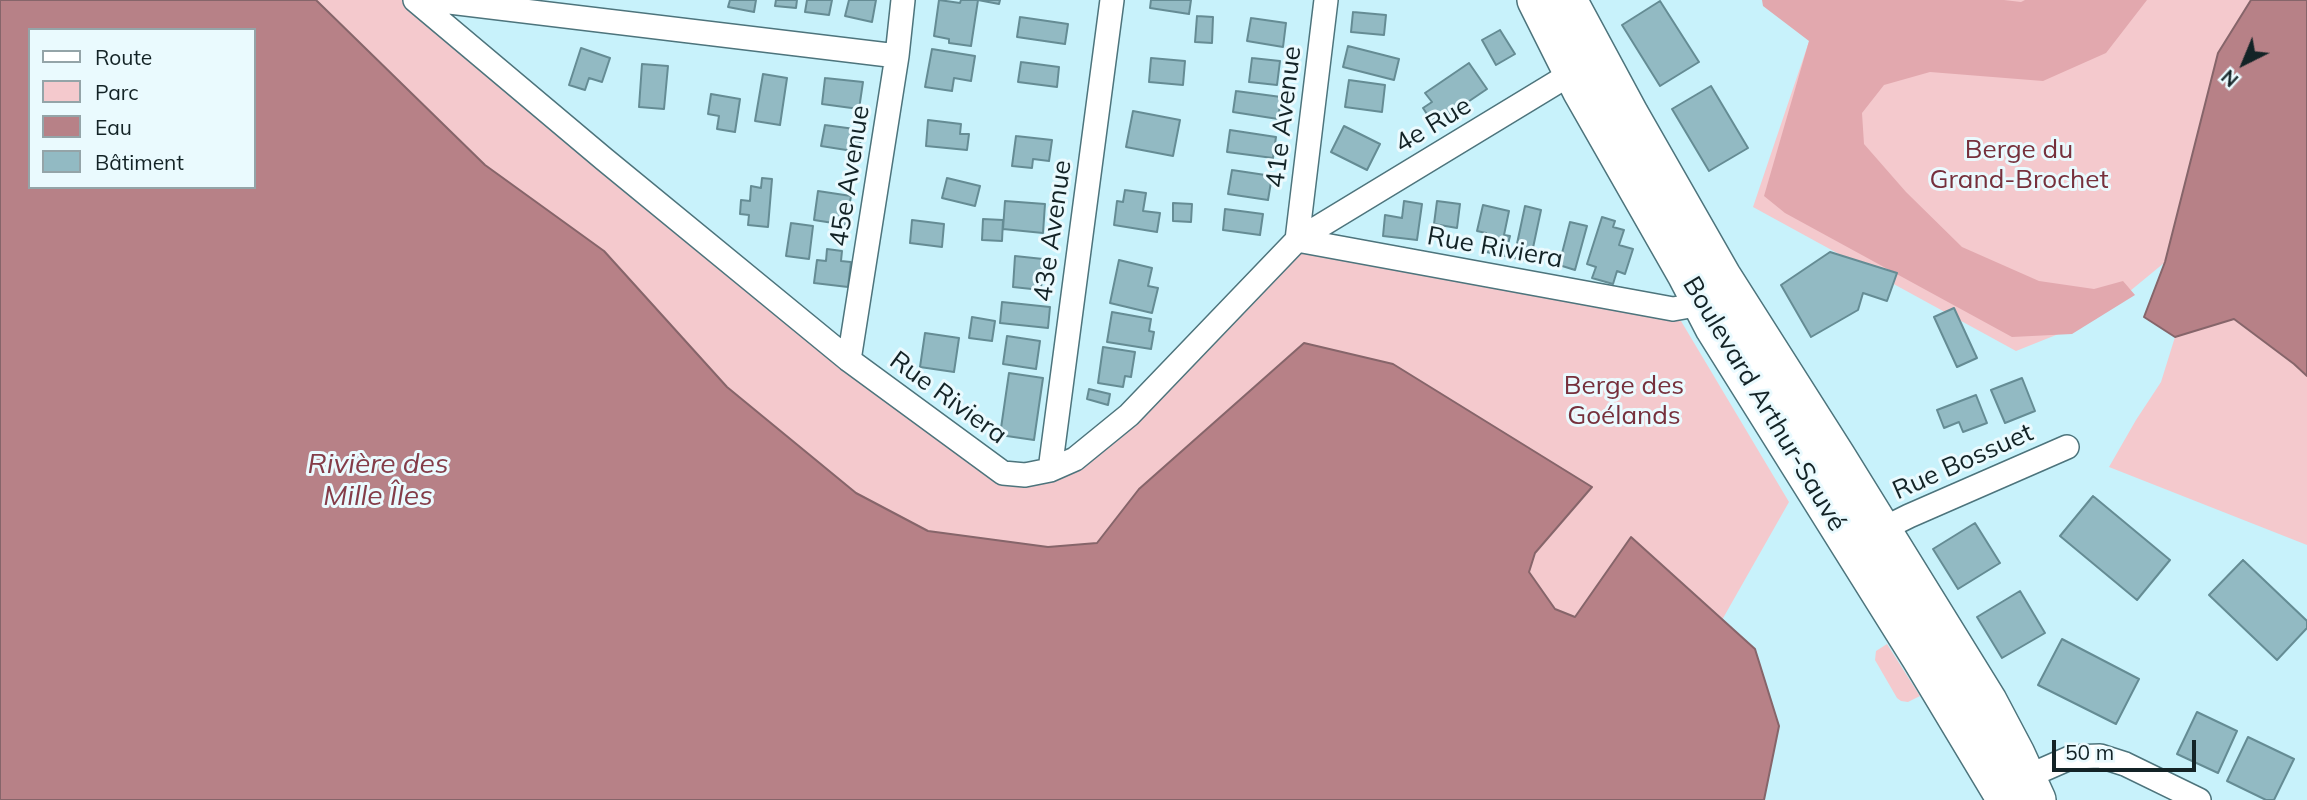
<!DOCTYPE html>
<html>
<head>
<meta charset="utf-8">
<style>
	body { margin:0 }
	#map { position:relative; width:2307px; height:800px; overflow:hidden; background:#c8f2fb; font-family:Mulish,sans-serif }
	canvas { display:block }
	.legend { position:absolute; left:28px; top:28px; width:228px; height:161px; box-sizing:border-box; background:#eafafe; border:2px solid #94a4a8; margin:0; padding:9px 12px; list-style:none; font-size:21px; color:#132326 }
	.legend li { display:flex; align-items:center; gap:14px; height:35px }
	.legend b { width:35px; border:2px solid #94a4a8 }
	.north { position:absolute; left:2209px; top:28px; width:70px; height:70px; -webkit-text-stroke:5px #eafafe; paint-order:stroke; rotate:223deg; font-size:19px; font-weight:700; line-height:28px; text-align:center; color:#132326 }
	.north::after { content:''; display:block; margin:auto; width:24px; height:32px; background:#132326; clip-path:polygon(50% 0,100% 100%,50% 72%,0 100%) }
	.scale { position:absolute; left:2052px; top:740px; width:144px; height:32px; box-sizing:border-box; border:4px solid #132326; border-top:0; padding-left:9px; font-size:21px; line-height:24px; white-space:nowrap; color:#132326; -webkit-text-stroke:5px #eafafe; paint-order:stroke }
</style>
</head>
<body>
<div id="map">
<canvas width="2307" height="800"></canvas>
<ul class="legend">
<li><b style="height:9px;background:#fff"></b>Route</li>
<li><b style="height:19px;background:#f4c9cd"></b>Parc</li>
<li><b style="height:19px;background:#b78187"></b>Eau</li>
<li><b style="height:19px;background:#92bac3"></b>Bâtiment</li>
</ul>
<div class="north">N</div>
<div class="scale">50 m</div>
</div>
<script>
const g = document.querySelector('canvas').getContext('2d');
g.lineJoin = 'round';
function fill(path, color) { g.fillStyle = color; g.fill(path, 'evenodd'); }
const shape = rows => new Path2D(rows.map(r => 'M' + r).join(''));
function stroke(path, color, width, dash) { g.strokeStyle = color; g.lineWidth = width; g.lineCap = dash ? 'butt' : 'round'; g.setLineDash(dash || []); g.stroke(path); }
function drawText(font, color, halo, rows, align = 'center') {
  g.font = font + ' Mulish,sans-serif'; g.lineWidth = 6; g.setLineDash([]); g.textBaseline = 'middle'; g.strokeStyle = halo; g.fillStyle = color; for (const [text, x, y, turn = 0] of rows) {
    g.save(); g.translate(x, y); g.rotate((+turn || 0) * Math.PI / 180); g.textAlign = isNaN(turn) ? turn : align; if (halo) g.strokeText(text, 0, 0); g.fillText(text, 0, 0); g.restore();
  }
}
const green = shape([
	[316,0,411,0,1002,474,1075,458,1297,240,1681,321,1789,502,1722,620,1631,537,1575,617,1555,609,1529,572,1535,553,1592,488,1139,489,1097,543,1048,547,928,531,856,493,727,387,604,251,485,165],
	[1823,0,2307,0,2307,545,2109,467,2136,420,2161,382,2175,337,2144,317,2164,263,2096,319,2016,351,1753,207],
	[1887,644,1920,696,1908,702,1901,701,1897,698,1875,660,1876,651]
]);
const forest = shape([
	[1762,0,2004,0,2021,2,2025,0,2147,0,2106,53,2043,81,1930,72,1884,85,1862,113,1864,144,1906,192,1962,247,2039,281,2094,289,2123,281,2135,295,2072,334,2012,337,1785,213,1764,196,1809,41,1763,6]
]);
const water = shape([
	[0,0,316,0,485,165,604,251,727,387,856,493,928,531,1048,547,1097,543,1139,489,1304,343,1393,364,1592,487,1535,553,1529,572,1555,609,1575,617,1631,537,1755,649,1779,726,1764,800,0,800,0,0],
	[30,30,254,30,254,187,30,187,30,30],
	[2251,0,2307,0,2307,376,2294,364,2234,319,2175,337,2144,317,2165,262,2218,53,2251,0]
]);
const building = shape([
	[730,0,756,0,754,12,728,7,730,0],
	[776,0,797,0,796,8,775,6,776,0],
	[807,0,832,0,829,15,805,12,807,0],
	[849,0,876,0,872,22,845,16,849,0],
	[939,0,960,3,961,0,1000,0,999,4,978,0,971,46,949,43,949,39,934,36,939,0],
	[1151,0,1191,0,1189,14,1150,8,1151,0],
	[1660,1,1699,62,1660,86,1622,25,1660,1],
	[1353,12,1386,15,1384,35,1351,32,1353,12],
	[1197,16,1213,17,1212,43,1195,42,1197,16],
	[1020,17,1068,24,1065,44,1017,37,1020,17],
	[1251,18,1286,23,1283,47,1247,41,1251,18],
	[1500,30,1515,54,1496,65,1482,40,1500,30],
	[1348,46,1399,59,1394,80,1343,67,1348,46],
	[581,48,610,58,602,82,589,78,585,90,569,85,581,48],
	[932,49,975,56,971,81,954,78,952,91,925,87,932,49],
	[1151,58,1185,61,1183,85,1149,82,1151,58],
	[1252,58,1280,61,1277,85,1249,82,1252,58],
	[1021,62,1059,67,1057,87,1018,82,1021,62],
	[1469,63,1487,89,1434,125,1423,108,1432,102,1425,93,1469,63],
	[642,64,668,66,664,109,639,107,642,64],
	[763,74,787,78,780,125,755,121,763,74],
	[825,78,863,82,859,109,822,104,825,78],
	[1349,80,1385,85,1382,112,1345,107,1349,80],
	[1711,86,1748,148,1709,171,1672,109,1711,86],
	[1236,91,1281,97,1278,119,1233,112,1236,91],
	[711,94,740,99,735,132,717,129,719,116,708,114,711,94],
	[1133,111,1180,120,1173,156,1126,147,1133,111],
	[928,120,961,124,960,134,969,134,967,150,926,146,928,120],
	[825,125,862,130,859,152,821,146,825,125],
	[1344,126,1380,144,1367,170,1331,152,1344,126],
	[1230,130,1276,137,1273,158,1227,152,1230,130],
	[1016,136,1052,140,1049,161,1033,159,1032,168,1012,166,1016,136],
	[1232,170,1272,176,1268,200,1228,194,1232,170],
	[762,178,772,179,768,227,748,225,749,215,740,214,741,200,750,201,751,186,761,188,762,178],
	[947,178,980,186,975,206,942,198,947,178],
	[1125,190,1146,193,1143,211,1160,213,1157,232,1114,225,1117,201,1123,202,1125,190],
	[818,191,851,196,846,225,814,220,818,191],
	[1005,201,1045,204,1043,233,1003,229,1005,201],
	[1404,201,1422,204,1417,240,1383,236,1385,215,1402,218,1404,201],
	[1437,201,1460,204,1457,228,1434,224,1437,201],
	[1173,203,1192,204,1191,222,1173,221,1173,203],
	[1483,205,1509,211,1504,235,1510,236,1505,256,1482,251,1486,233,1477,231,1483,205],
	[1525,206,1541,210,1530,262,1514,258,1525,206],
	[1225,209,1263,214,1260,235,1223,230,1225,209],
	[1602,217,1615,221,1613,227,1624,230,1619,245,1633,249,1625,274,1617,271,1613,284,1592,278,1596,267,1587,264,1602,217],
	[983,219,1003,220,1002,241,982,240,983,219],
	[912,220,944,224,942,247,910,243,912,220],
	[1570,222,1587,226,1575,270,1559,265,1570,222],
	[791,223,813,226,809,259,786,256,791,223],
	[827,249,842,251,841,261,851,262,848,287,814,283,817,260,826,261,827,249],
	[1830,252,1897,273,1887,301,1863,293,1858,310,1811,337,1781,285,1830,252],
	[1015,256,1043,259,1041,290,1013,287,1015,256],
	[1119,260,1152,268,1148,286,1158,288,1152,313,1110,303,1119,260],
	[1002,302,1050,307,1048,328,1000,323,1002,302],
	[1954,308,1977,358,1957,367,1934,317,1954,308],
	[1112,312,1151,319,1149,331,1154,332,1151,349,1107,342,1112,312],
	[972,317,995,321,992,341,969,338,972,317],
	[925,333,959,338,954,372,920,367,925,333],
	[1007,336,1040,341,1036,369,1003,364,1007,336],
	[1103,347,1135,352,1131,377,1125,376,1123,387,1098,383,1103,347],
	[1009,373,1043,378,1034,440,1000,435,1009,373],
	[2022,378,2035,411,2005,423,1991,390,2022,378],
	[1089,389,1110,394,1108,405,1087,399,1089,389],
	[1976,395,1987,423,1963,432,1959,422,1944,428,1937,410,1976,395],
	[2093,496,2170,560,2137,600,2060,536,2093,496],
	[1975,523,2000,563,1958,589,1933,549,1975,523],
	[2243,560,2307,621,2307,628,2277,660,2209,595,2243,560],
	[2020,591,2045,633,2002,658,1977,617,2020,591],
	[2062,639,2139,679,2116,724,2038,685,2062,639],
	[2197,712,2237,731,2218,773,2177,754,2197,712],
	[2248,737,2294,759,2274,800,2266,800,2227,781,2248,737]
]);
const minor = shape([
	[415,0,604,159,849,360,1003,473,1025,475,1050,470,1075,459,1129,415,1297,240,1673,309,1690,306,1712,297],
	[433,0,897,56],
	[1297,240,1582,67],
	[1297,240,1326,0],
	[849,360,897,56,903,0],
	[1050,470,1112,0],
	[1883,529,1909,516,2067,447],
	[2015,782,2072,757,2100,756,2125,764,2199,800]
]);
const primary = shape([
	[1536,0,1581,90,1686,274,1714,328,1920,657,2006,800],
	[1568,0,1630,115,1722,276,1837,457,1988,701,2016,754,2037,800]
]);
const streetNames = [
	["41e Avenue",1284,117,-83],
	["4e Rue",1433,125,-31],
	["45e Avenue",850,176,-81],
	["43e Avenue",1053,231,-82],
	["Rue Riviera",1495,248,10],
	["Rue Riviera",948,398,36],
	["Boulevard Arthur-Sauvé",1764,404,59],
	["Rue Bossuet",1963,462,-24]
];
const parkNames = [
	["Berge du",2019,150],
	["Grand-Brochet",2019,180],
	["Berge des",1624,386],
	["Goélands",1624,416]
];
const waterNames = [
	["Rivière des",378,465],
	["Mille Îles",378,497]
];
fill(green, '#f4c9cd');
fill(forest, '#e2a8ae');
fill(water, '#b78187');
stroke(water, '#86656a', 2);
fill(building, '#92bac3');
stroke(building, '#658c94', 2);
stroke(minor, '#4d747c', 26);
stroke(primary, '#4d747c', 40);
stroke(minor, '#fff', 23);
stroke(primary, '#fff', 37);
drawText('26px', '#132326', '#eafafe', streetNames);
drawText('26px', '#76303c', '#eafafe', parkNames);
drawText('italic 28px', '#843c48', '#eafafe', waterNames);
</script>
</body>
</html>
